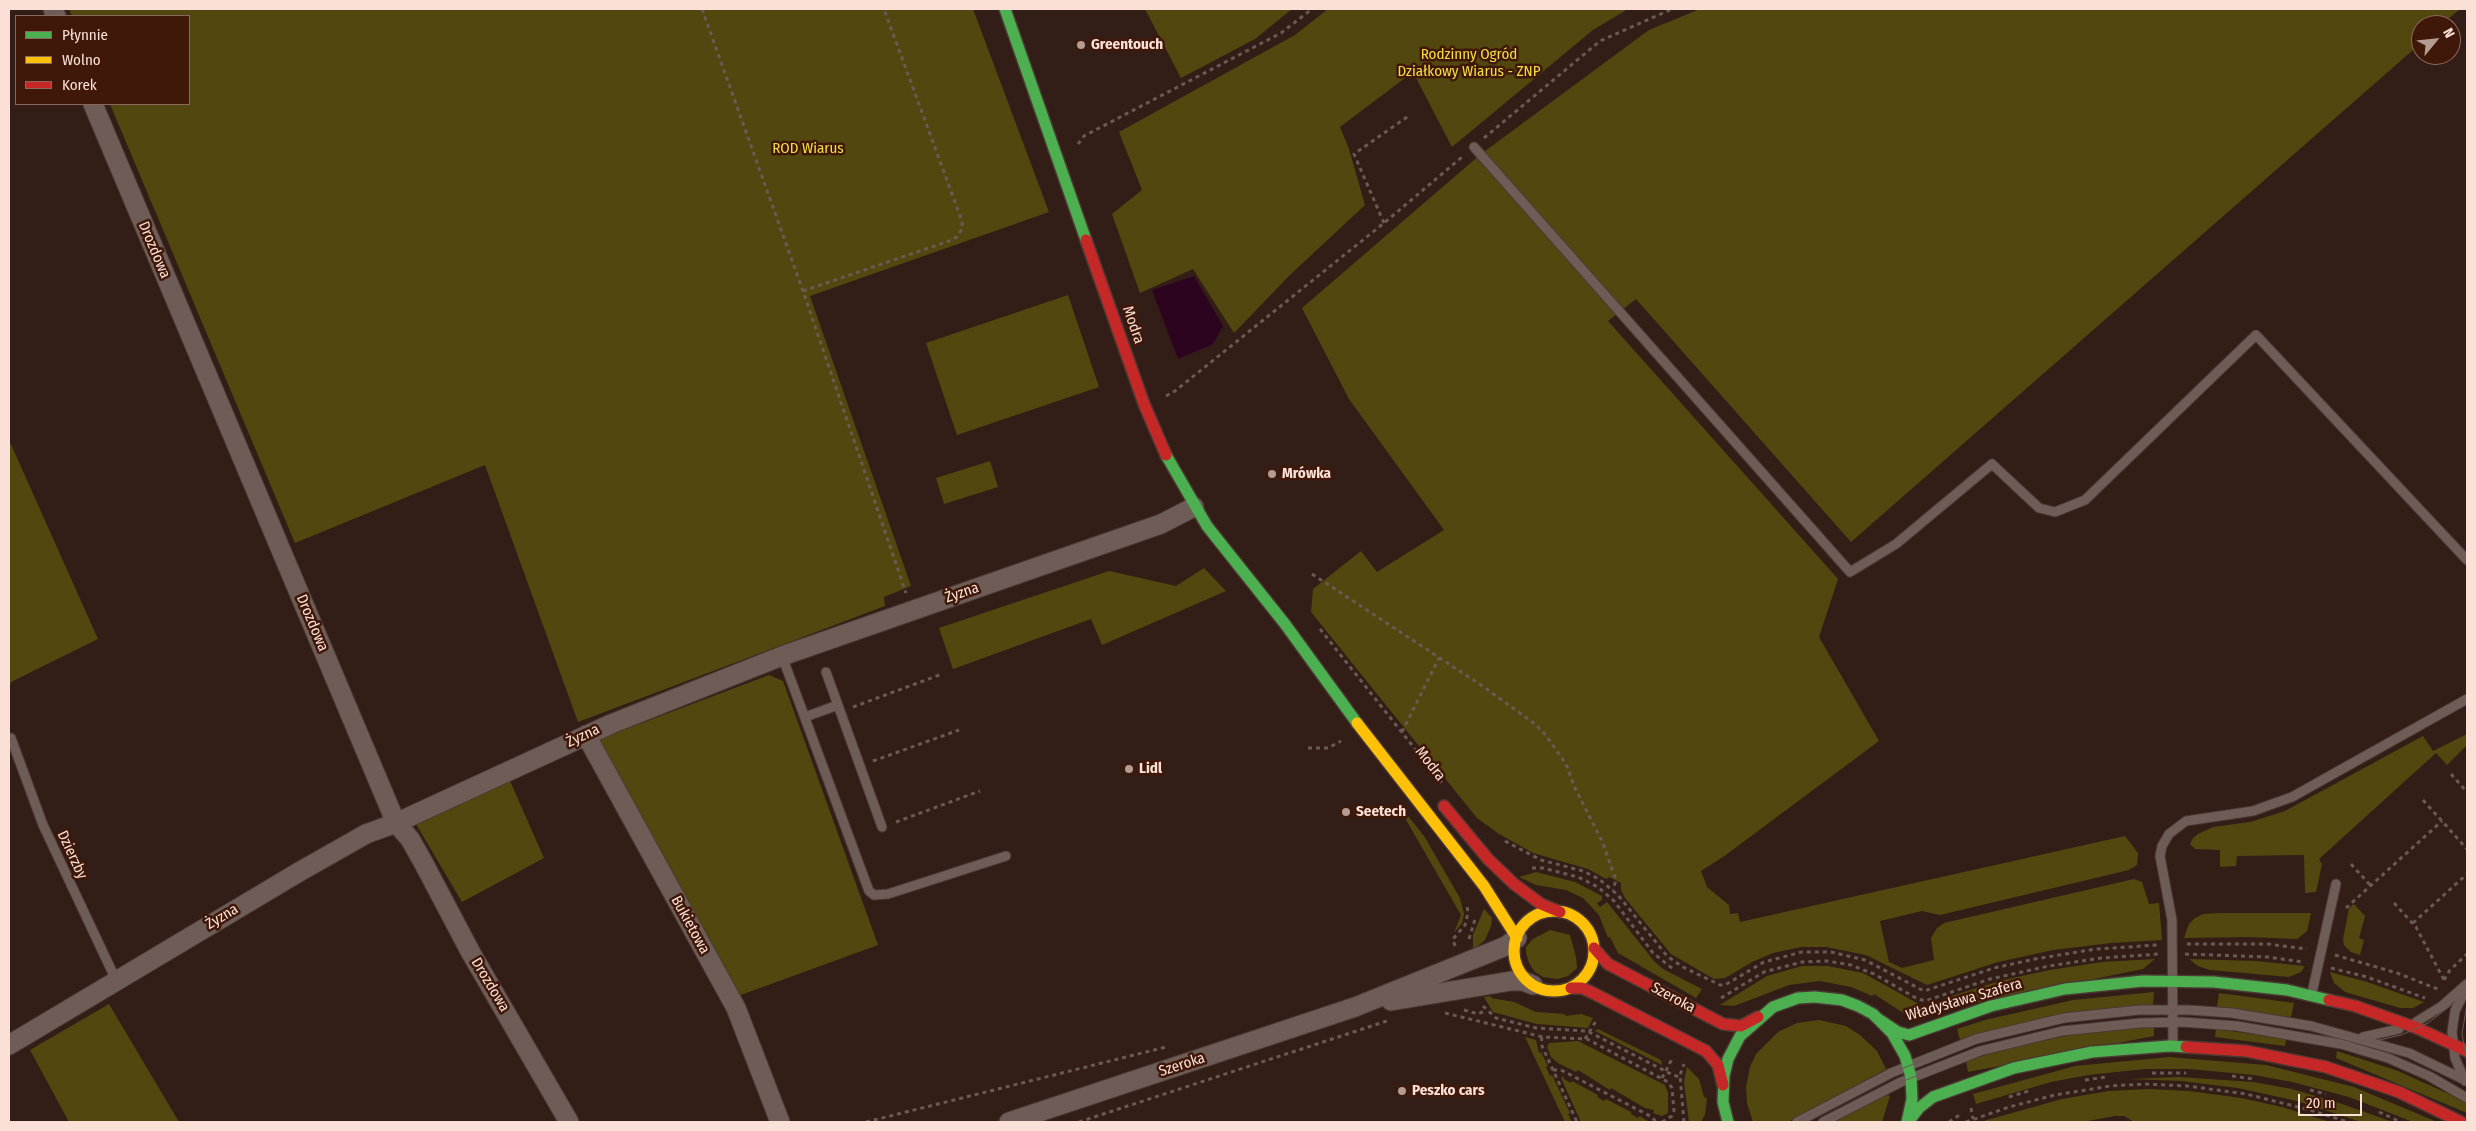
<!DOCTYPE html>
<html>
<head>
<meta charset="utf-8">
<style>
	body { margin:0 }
	#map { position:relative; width:2476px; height:1131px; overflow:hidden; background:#321e16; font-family:"Fira Sans Condensed",sans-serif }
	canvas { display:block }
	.frame { position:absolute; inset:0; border:10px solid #fbe0d7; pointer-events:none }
	.legend { position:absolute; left:15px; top:15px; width:175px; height:90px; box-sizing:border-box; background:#3f1809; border:1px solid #8a685b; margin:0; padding:6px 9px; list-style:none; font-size:15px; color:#fbe0d7 }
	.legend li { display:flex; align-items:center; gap:10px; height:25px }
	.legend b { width:25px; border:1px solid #8a685b }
	.north { position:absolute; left:2411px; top:15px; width:50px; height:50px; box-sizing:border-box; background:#3f1809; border:1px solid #8a685b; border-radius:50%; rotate:62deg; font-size:14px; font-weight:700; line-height:20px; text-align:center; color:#fbe0d7 }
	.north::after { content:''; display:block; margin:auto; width:18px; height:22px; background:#b59c93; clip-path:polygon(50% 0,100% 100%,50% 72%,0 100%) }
	.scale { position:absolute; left:2298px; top:1094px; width:64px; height:22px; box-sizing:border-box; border:2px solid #fbe0d7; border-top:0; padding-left:6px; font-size:15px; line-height:18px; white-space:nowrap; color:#fbe0d7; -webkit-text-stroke:4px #3f1809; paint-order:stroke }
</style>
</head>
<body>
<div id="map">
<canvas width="2476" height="1131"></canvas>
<div class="frame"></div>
<ul class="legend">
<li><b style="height:6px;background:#4caf50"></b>Płynnie</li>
<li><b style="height:6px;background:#ffc107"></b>Wolno</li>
<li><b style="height:6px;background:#c62828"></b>Korek</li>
</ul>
<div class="north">N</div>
<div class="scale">20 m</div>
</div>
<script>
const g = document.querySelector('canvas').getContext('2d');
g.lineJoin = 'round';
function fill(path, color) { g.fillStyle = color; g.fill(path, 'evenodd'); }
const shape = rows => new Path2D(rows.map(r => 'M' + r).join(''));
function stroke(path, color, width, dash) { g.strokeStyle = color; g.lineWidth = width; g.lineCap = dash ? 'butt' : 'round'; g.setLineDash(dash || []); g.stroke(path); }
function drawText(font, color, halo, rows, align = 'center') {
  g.font = font + ' "Fira Sans Condensed",sans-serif'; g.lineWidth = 5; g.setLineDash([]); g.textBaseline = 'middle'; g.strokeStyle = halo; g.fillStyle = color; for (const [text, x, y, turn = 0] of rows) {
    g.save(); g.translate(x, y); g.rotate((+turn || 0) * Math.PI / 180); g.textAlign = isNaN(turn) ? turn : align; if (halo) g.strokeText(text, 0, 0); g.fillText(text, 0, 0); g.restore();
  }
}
const green = shape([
	[69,9,973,9,1049,212,810,296,911,586,884,597,885,606,578,722,485,465,295,543,110,104,189,104,189,16,72,16],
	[1145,9,1292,9,1255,39,1181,78],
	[1328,9,1628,9,1593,30,1452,147,1413,72,1340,127,1349,149,1365,205,1290,275,1234,333,1193,269,1140,293,1112,214,1142,190,1119,132,1295,35],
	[1700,9,2460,9,2441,25,2421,25,2421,43,1851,542,1636,299,1608,321,1838,579,1819,637,1879,741,1723,857,1701,871,1707,887,1729,905,1730,914,1738,913,1740,922,2125,836,2138,853,2137,865,2129,870,1940,915,1922,911,1880,921,1889,962,1902,968,1934,960,1931,938,1937,928,1944,923,2134,879,2142,882,2149,904,2159,903,2162,940,2111,943,2053,950,1998,962,1927,985,1866,955,1826,947,1801,947,1773,953,1752,962,1725,978,1714,979,1671,954,1625,898,1621,890,1621,883,1609,877,1606,879,1588,869,1533,853,1499,834,1477,818,1311,612,1313,589,1361,551,1377,572,1444,530,1349,399,1302,308,1481,154,1649,30],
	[1068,295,1099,387,957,435,926,343],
	[9,440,98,639,11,682,9,690],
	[990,461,998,487,944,504,936,478],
	[1204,568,1226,591,1102,645,1091,619,953,669,939,628,1109,571,1176,586],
	[769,675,783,681,878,945,738,996,597,740],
	[2467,734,2467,745,2447,765,2436,753,2319,859,2322,864,2316,892,2305,893,2304,855,2237,856,2236,866,2220,867,2220,850,2195,849,2190,844,2193,838,2198,834,2213,827,2250,822,2285,811,2423,736,2433,751],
	[510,781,544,858,462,902,416,824],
	[1408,816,1424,836,1460,898,1464,914,1462,923,1454,933,1461,915,1406,820],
	[1536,872,1575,882,1602,896,1602,900,1597,903,1600,907,1607,902,1654,961,1663,969,1702,989,1696,998,1618,953,1610,937,1608,938,1599,915,1583,898,1566,890,1536,885,1519,877],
	[2354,904,2365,916,2359,938,2364,940,2360,955,2351,952,2344,945,2343,939,2349,908],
	[1484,909,1492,918,1491,926,1485,940,1473,950,1473,935],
	[2221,913,2311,913,2307,931,2297,939,2247,937,2184,938,2189,924,2195,918,2203,914],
	[1550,930,1570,935,1576,957,1577,968,1568,976,1558,979,1543,977,1535,972,1529,963,1526,953,1526,947,1533,939],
	[2155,959,2143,969,1951,1008,1948,997,2003,980,2050,970,2102,962],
	[2189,959,2256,961,2305,966,2301,972,2289,977,2210,970,2198,966],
	[1802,966,1828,966,1863,973,1917,1003,1928,1014,1919,1016,1905,1014,1874,994,1872,996,1851,987,1820,981,1789,985,1734,1006,1720,1005,1767,976],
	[2330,972,2367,982,2424,1002,2413,1008,2400,1008,2345,992,2334,983],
	[2154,992,2153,1005,2050,1016,1960,1040,1957,1029,1985,1020,2073,1000],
	[2219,993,2294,1003,2291,1017,2217,1007],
	[1491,996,1491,998,1514,1002,1536,1012,1565,1014,1565,1016,1581,1014,1593,1018,1588,1028,1537,1024,1493,1012,1484,997],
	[109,1004,179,1122,69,1122,30,1050],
	[1819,1020,1846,1026,1860,1035,1877,1051,1886,1069,1788,1122,1753,1122,1747,1103,1746,1087,1750,1067,1756,1054,1778,1032,1797,1023],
	[2154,1027,2154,1036,1968,1072,1966,1061,2005,1049,2063,1036,2116,1029],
	[1598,1029,1661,1060,1662,1065,1595,1031],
	[2216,1029,2286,1039,2285,1046,2215,1037],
	[1525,1037,1536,1040,1539,1053,1541,1052,1548,1066,1546,1067,1550,1076,1552,1075,1570,1113,1568,1114,1572,1122,1565,1122],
	[1578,1041,1665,1085,1668,1093,1668,1113,1662,1116,1653,1113,1654,1110,1645,1108,1611,1088,1610,1090,1578,1070,1576,1072,1558,1063,1551,1057,1547,1047,1549,1043],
	[2337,1051,2398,1071,2451,1095,2467,1104,2467,1113,2336,1058],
	[2169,1057,2266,1065,2354,1087,2437,1122,2413,1122,2349,1097,2292,1082,2254,1075,2189,1069,2145,1069,2088,1075,2051,1082,1976,1104,1973,1094,2075,1066],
	[1687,1067,1699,1079,1704,1097,1707,1098,1705,1114,1701,1122,1689,1122,1684,1082],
	[1563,1076,1564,1079,1571,1083,1572,1081,1598,1095,1597,1097,1604,1101,1606,1099,1631,1112,1631,1114,1638,1118,1640,1116,1649,1122,1581,1122,1561,1078],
	[2179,1077,2253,1082,2292,1089,2342,1104,2393,1122,2361,1122,2297,1101,2238,1088,2181,1081,2129,1079],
	[2148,1089,2189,1091,2241,1098,2282,1107,2330,1122,2134,1122,2124,1116,2115,1116,2082,1122,1980,1122,2062,1099,2109,1091],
	[1887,1095,1890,1096,1882,1122,1834,1122]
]);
const water = shape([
	[1194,276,1223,326,1213,344,1178,359,1152,290]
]);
const path = shape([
	[702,9,803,291,906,593],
	[1484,138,1600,41,1672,9],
	[1078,144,1084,136,1281,33,1312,9],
	[1384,223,1354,154,1410,115],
	[803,291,949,241,957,237,962,229,962,221,884,9],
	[1166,396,1175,391,1384,223,1462,157],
	[1312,574,1481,685,1535,724,1545,734,1566,764,1575,788,1602,841,1616,880,1613,890],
	[1320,629,1442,783],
	[853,707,942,674],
	[1402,732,1439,658],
	[1308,748,1328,748,1341,741],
	[873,761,959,730],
	[2451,774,2467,792],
	[2423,800,2467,849],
	[896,822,980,791],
	[1505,841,1541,860,1583,871,1599,879,1618,895,1667,956,1683,967,1720,985,1725,985,1764,962,1802,952,1831,952,1865,960,1924,991,1994,968,2035,959,2096,949,2158,945],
	[2351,864,2370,885],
	[1532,868,1543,868,1578,877,1598,887,1614,901,1653,953,1673,969],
	[2394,903,2416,927,2444,980],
	[2346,908,2442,821],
	[2413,923,2467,874],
	[1469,939,1476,916],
	[2187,944,2268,944,2307,949],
	[1455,946,1453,939,1465,925,1468,913,1467,905],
	[2185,954,2268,957,2303,962],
	[2335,955,2397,973,2440,990],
	[2331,968,2367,977,2425,998],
	[2444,980,2450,970,2467,954],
	[1721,998,1764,972,1802,962,1827,961,1851,965,1874,974,1916,998,1925,1001,1990,979,2049,966,2101,958,2159,954],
	[1483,1006,1496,1018,1536,1028,1587,1031,1673,1075,1680,1077],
	[1464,1010,1478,1014,1486,1010],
	[1445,1013,1543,1037,1587,1039,1668,1082,1672,1088,1674,1111,1672,1116,1662,1122],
	[1542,1037,1541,1044,1577,1122],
	[1585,1039,1596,1021,1597,1022],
	[1553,1070,1561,1070,1652,1117,1656,1122],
	[2152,1073,2186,1073],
	[2232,1076,2253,1079],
	[1662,1078,1672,1059],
	[2085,1080,2106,1077],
	[2310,1090,2326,1094],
	[2009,1097,2032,1090],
	[1971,1108,1973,1119],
	[2379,1112,2401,1122],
	[866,1122,1166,1047],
	[1079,1122,1387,1021],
	[1684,1122,1680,1075,1684,1064],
	[1949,1122,1961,1114],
	[1966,1122,2009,1107,2055,1095,2110,1086,2144,1084,2188,1086,2246,1094,2310,1110,2348,1122]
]);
const lane = shape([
	[1474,147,1850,572,1896,544,1992,464,2039,508,2055,512,2085,500,2256,335,2467,560],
	[782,656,869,891,874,895,888,894,1006,856],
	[826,672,882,827],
	[805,717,838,705],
	[11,738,43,825,116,980],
	[2312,993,2336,884],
	[2416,1022,2442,1006,2467,984],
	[2363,1037,2399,1029],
	[2173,1044,2172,920,2160,856,2162,846,2169,834,2186,821,2253,811,2292,797,2467,699],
	[2465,1081,2455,1058,2452,1032,2455,1011,2466,989],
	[1797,1122,1891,1073,1976,1039,2064,1018,2139,1010,2189,1010,2232,1013,2311,1026,2409,1053,2467,1081],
	[1823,1122,1901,1082,1980,1051,2062,1031,2140,1023,2182,1022,2237,1026,2341,1044,2388,1058,2429,1076,2467,1098]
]);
const street = shape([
	[53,9,56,16],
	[93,104,396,823,410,839,423,862,471,953,569,1122],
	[586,735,736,1008,780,1122],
	[1391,1001,1511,981,1523,981,1533,985],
	[9,1045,299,872,366,834,396,823,611,724,782,656,1161,524,1194,507],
	[1009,1122,1355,1007,1506,946,1517,938]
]);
const fast = shape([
	[1005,9,1086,240],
	[1166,455,1207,526,1285,624,1357,723],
	[1880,1020,1898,1032,1909,1035,1991,1006,2065,989,2143,981,2214,982,2287,990,2329,1000],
	[1728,1122,1723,1102,1724,1076,1728,1059,1740,1036,1773,1007,1798,998,1815,997,1842,1000,1858,1006,1873,1014,1892,1033,1905,1056,1911,1077,1912,1099,1907,1122],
	[1908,1122,1919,1108,1933,1097,2014,1068,2092,1052,2169,1046,2186,1047]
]);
const slow = shape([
	[1357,723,1484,886,1517,938],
	'1514 951a40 40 0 1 1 80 0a40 40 0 1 1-80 0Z'
]);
const jam = shape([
	[1086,240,1144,404,1166,455],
	[1444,806,1488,859,1514,884,1541,904,1560,912],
	[1594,948,1608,964,1723,1024,1741,1026,1758,1017],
	[1571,988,1582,988,1591,992,1706,1051,1718,1065,1723,1085],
	[2329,1000,2355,1006,2417,1028,2467,1051],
	[2186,1047,2246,1051,2326,1067,2399,1092,2461,1122]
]);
const tram = shape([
	[2467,1004,2462,1034,2467,1063],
	[2375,1041,2401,1035,2428,1023,2467,993],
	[1797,1122,1891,1073,1976,1039,2064,1018,2139,1010,2189,1010,2232,1013,2311,1026,2409,1053,2467,1081],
	[1823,1122,1901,1082,1980,1051,2062,1031,2140,1023,2182,1022,2237,1026,2341,1044,2388,1058,2429,1076,2467,1098]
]);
const markers = [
	[1081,45,5,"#b59c93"],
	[1272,474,5,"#b59c93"],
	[1129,769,5,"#b59c93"],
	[1346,812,5,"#b59c93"],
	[1402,1091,5,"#b59c93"]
];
const poiNames = [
	["Greentouch",1091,45],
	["Mrówka",1282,474],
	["Lidl",1139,769],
	["Seetech",1356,812],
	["Peszko cars",1412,1091]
];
const parkNames = [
	["Rodzinny Ogród",1469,55],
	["Działkowy Wiarus - ZNP",1469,72],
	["ROD Wiarus",808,149]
];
const streetNames = [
	["Drozdowa",154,250,67],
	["Modra",1133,325,71],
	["Żyzna",962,593,-19],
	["Drozdowa",312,623,67],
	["Żyzna",583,736,-25],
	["Modra",1430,764,52],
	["Dzierzby",72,855,65],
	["Żyzna",222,917,-31],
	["Bukietowa",690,925,61],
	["Drozdowa",490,985,59],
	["Szeroka",1673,998,28],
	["Władysława Szafera",1964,1000,-16],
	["Szeroka",1182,1065,-18]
];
fill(green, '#52480f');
fill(water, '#2d0420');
stroke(lane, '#4b3934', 11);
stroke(street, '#4b3934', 21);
stroke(fast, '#4b3934', 14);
stroke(slow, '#4b3934', 14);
stroke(jam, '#4b3934', 14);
stroke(path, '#6a5a55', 3, [4, 4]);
stroke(lane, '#6e5c56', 9);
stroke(street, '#6e5c56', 19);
stroke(fast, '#4caf50', 11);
stroke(slow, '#ffc107', 11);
stroke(jam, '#c62828', 11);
stroke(tram, '#6a5a54', 1);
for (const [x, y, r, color] of markers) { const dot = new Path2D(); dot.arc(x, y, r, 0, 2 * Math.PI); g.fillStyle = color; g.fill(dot); stroke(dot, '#3f1809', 2); }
drawText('bold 15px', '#fbe0d7', '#3f1809', poiNames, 'left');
drawText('15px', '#f5de40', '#3f1809', parkNames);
drawText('15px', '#fbe0d7', '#3f1809', streetNames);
</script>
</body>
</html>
